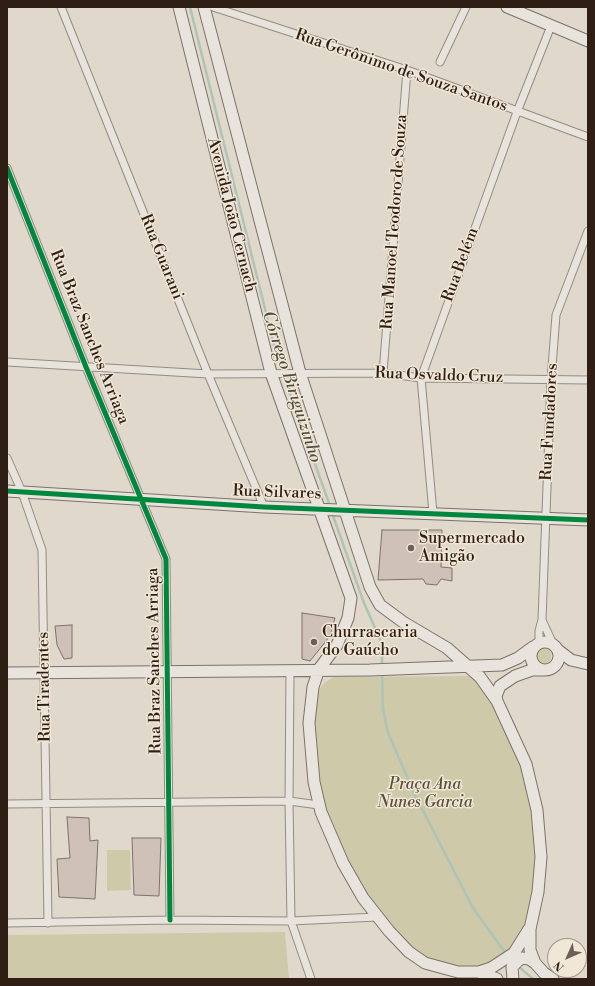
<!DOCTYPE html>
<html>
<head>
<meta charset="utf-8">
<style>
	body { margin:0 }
	#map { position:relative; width:595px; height:986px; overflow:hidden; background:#e0d8ca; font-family:"Libre Bodoni",serif }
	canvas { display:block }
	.frame { position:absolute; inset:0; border:8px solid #2f1e13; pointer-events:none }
	.north { position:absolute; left:547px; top:938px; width:40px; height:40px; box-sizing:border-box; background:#f1e7d7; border:1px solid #a39789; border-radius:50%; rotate:225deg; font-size:11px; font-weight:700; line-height:16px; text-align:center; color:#2f1e13 }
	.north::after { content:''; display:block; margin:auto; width:14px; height:18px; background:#6d5f53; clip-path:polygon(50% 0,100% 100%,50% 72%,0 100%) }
</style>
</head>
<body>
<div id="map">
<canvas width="595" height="986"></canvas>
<div class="frame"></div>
<div class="north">N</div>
</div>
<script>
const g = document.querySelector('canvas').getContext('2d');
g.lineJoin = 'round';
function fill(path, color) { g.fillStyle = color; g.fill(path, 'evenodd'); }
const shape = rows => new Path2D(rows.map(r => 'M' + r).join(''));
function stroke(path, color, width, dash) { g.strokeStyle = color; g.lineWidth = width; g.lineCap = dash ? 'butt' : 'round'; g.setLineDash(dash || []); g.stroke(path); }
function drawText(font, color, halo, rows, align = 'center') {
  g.font = font + ' "Libre Bodoni",serif'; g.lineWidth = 3; g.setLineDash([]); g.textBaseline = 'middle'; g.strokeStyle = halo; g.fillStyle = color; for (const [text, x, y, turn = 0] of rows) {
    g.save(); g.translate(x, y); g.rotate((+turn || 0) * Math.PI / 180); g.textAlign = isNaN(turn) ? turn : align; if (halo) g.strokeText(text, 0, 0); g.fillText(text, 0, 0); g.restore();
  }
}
const green = shape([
	'535 656a8 8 0 1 1 16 0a8 8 0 1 1-16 0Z',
	[470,676,480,685,490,699,503,722,523,771,534,822,535,844,535,868,529,910,525,925,514,948,484,967,468,968,452,966,423,956,395,931,365,892,334,834,319,790,314,738,317,694,324,683,334,677],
	[107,850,130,850,131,890,107,891],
	[285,932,289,979,7,979,7,935]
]);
const stream = shape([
	[190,7,277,357,330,506],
	[332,513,364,603,379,637,382,649,382,667],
	[382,672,383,709,388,733,416,797,473,908,504,951],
	[519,967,533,979]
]);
const building = shape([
	[382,530,442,530,441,567,452,568,452,581,441,579,437,585,426,584,423,579,378,580,382,530],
	[302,613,335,618,330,636,310,661,302,659,302,613],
	[72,625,72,658,64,659,57,645,55,626,72,625],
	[67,817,89,818,90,841,98,840,95,899,59,897,57,859,70,858,67,817],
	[132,838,161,838,159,896,134,895,132,838]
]);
const street = shape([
	[61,7,208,374,264,507],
	[213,7,407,70,588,137],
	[440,62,466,7],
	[7,168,86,367,166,559,170,920],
	[7,362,208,374,383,373,421,378,588,380],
	[383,373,407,70],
	[7,458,22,492,42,550,48,923],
	[433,513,421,378,517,112,551,26],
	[542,620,553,644],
	[539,642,539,631,542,620,551,380,556,315,588,231],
	[290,670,289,801,291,921,311,979],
	[7,804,289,801,319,805],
	[7,923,170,920,291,921,377,917]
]);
const secondary = shape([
	[179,7,271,373,351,598,348,618,337,645,319,669,313,687,309,723,314,782,321,812,343,863,363,898,389,931,409,952,425,963,458,972,479,972,497,979],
	[204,7,300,373,370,587,380,605,403,622,447,648,480,677,497,701,526,764,537,810,541,857,538,892,530,929,530,950,535,963,544,973,553,979],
	[507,7,588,41],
	[7,491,264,507,588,520],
	'531 656a14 14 0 1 1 28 0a14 14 0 1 1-28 0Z',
	[558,650,571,660,588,664],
	[7,673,370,670,502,665,518,658,533,647],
	[497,701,496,696,500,686,515,676,532,670,543,670],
	[479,972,491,968,514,953,529,929],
	[513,979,512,967,518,961,522,958,529,959,535,963]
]);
const cycleway = shape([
	[7,168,86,367,166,559,170,920],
	[7,491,264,507,588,520]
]);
const markers = [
	[411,548,4,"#6d5f53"],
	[314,642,4,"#6d5f53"]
];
const streetNames = [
	["Rua Gerônimo de Souza Santos",401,71,19],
	["Avenida João Cernach",231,215,76],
	["Rua Manoel Teodoro de Souza",395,222,-86],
	["Rua Guarani",161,257,68],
	["Rua Belém",461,265,-70],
	["Rua Braz Sanches Arriaga",89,337,68],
	["Rua Osvaldo Cruz",439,376,2],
	["Rua Fundadores",550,422,-87],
	["Rua Silvares",277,493,2],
	["Rua Braz Sanches Arriaga",155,661,-91],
	["Rua Tiradentes",45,687,-91]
];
const poiNames = [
	["Supermercado",419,539],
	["Amigão",419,557],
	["Churrascaria",322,633],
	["do Gaúcho",322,651]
];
const parkNames = [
	["Praça Ana",425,785],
	["Nunes Garcia",425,803]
];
const waterNames = [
	["Córrego Biriguizinho",291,387,72]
];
fill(green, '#cdc9a9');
stroke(stream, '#aec4b6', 2.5);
fill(building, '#d0c1b8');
stroke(building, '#7a736a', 1);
stroke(street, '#938c82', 9);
stroke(secondary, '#7a736a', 13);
stroke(street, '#e8e3dc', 7);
stroke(secondary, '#e8e3dc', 11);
stroke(cycleway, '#00873e', 5);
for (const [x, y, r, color] of markers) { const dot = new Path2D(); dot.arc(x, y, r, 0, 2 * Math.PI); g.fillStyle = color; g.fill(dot); stroke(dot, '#f1e7d7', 1.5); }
drawText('16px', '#2f1e13', '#f1e7d7', streetNames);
drawText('16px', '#2f1e13', '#f1e7d7', poiNames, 'left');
drawText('italic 16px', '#5a4e38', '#f1e7d7', parkNames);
drawText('italic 17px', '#4f4d41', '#f1e7d7', waterNames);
</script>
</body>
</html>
